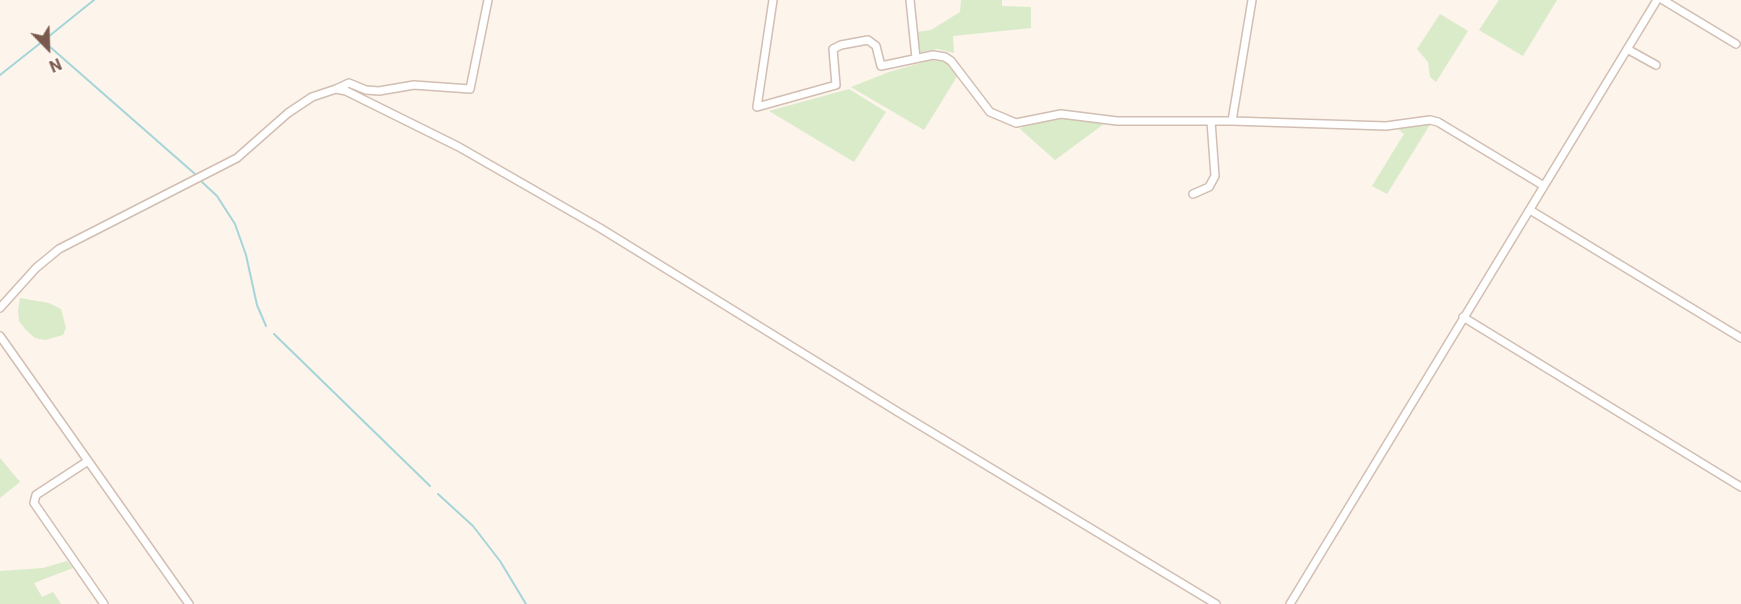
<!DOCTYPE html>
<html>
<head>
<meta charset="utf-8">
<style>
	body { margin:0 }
	#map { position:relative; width:1741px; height:604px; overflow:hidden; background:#fdf4eb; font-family:Roboto,sans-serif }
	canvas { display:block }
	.north { position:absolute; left:18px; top:18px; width:60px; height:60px; -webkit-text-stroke:4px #fff9f2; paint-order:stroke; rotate:157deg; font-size:16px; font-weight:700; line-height:24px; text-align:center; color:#79594d }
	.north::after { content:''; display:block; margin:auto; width:21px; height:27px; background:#79594d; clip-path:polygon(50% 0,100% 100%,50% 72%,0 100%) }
</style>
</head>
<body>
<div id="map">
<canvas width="1741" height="604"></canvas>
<div class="north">N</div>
</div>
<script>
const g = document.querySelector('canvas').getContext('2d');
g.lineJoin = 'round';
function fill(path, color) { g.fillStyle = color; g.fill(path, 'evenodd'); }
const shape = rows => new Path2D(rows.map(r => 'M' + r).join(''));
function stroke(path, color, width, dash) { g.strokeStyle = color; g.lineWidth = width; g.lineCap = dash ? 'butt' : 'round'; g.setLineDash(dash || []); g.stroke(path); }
const green = shape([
	[961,0,1002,0,1002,6,1031,7,1031,28,953,36,954,53,937,49,918,53,917,32,931,30,960,12],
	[1499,0,1557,0,1523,56,1479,30],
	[1440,14,1468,31,1436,82,1430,77,1428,62,1417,49],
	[931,60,946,62,958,75,924,130,851,87,889,72],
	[849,89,886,112,854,162,769,111],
	[1066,117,1104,124,1055,160,1020,129,1026,124],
	[1423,123,1431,123,1387,194,1372,186,1404,134,1398,129],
	[20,298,49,303,61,309,66,328,63,335,45,340,35,338,26,330,19,321,18,310],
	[0,458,20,482,0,498],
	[67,561,73,568,34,583,42,597,53,592,61,604,0,604,0,571,43,568]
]);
const stream = shape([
	[48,37,94,0],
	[49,46,195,174],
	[0,75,43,41],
	[202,182,217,196,235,224,246,255,257,305,266,326],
	[274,334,430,486],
	[438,494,473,526,500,561,526,604]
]);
const minor = shape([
	[773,0,757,107,836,85,833,49,841,45,868,40,876,46,881,66,933,55,945,57,951,61,990,112,1016,123,1061,114,1117,121,1232,121,1386,126,1430,120,1438,122,1544,186],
	[910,0,916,58],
	[1663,0,1736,44],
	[1627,49,1656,65],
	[336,89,349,83,366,90,379,91,414,85,470,89,488,0],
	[1232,121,1252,0],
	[1193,194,1209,187,1215,176,1211,121],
	[1530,210,1741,338],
	[0,308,36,268,59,249,237,158,288,113,312,97,336,89,346,91,459,147,600,228,898,412,1216,604],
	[1463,317,1741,487],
	[0,336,189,604],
	[88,461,36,495,34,503,104,604],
	[1290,604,1657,0]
]);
fill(green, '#d9ebc8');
stroke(stream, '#a4d5d9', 2);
stroke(minor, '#d2beb2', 10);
stroke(minor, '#fff', 7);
</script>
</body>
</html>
